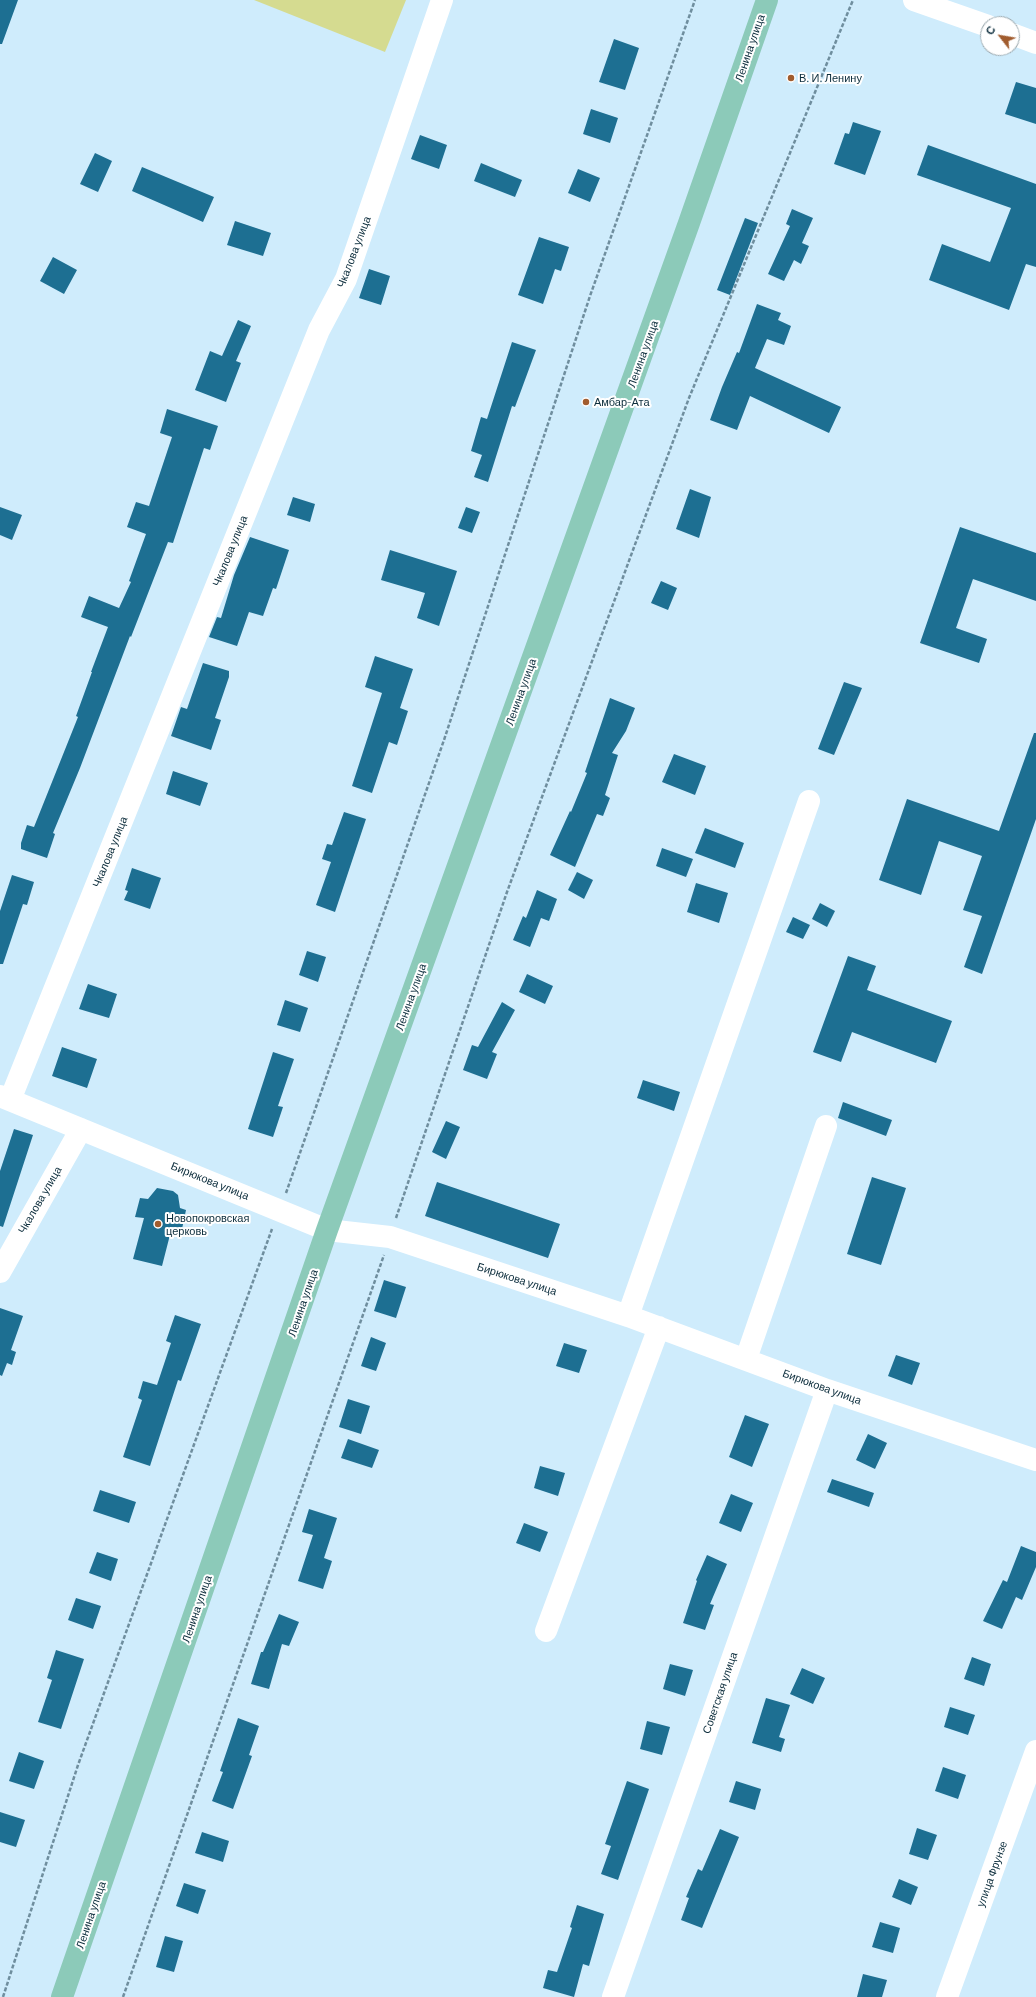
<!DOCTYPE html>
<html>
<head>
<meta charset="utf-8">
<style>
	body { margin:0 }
	#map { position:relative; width:1036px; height:1997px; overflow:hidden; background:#cfecfc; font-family:Barlow,sans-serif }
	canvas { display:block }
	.north { position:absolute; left:980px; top:16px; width:40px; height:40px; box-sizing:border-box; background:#fff; border:1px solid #9eabb1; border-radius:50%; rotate:301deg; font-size:11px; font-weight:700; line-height:16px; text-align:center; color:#0c2d3c }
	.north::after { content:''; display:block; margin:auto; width:14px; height:18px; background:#a15c2e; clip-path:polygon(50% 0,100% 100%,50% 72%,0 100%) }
</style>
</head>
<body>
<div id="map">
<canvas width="1036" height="1997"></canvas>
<div class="north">С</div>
</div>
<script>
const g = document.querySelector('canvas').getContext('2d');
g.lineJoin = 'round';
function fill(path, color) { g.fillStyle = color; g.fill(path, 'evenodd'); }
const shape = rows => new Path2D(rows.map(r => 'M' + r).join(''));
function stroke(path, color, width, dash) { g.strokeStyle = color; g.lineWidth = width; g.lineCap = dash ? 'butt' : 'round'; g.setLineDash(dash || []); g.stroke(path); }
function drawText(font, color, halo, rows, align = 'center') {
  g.font = font + ' Barlow,sans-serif'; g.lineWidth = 4; g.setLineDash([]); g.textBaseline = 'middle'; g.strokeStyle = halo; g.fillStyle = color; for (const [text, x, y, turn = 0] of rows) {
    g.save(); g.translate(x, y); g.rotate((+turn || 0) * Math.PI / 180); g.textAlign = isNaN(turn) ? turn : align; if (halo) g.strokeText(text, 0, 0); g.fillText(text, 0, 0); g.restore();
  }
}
const green = shape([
	[254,0,406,0,385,52]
]);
const building = shape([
	[0,0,18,0,2,44,0,44],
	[614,39,639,48,625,90,599,82],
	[1016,82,1036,88,1036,124,1005,114],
	[591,109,618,118,610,143,583,134],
	[853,122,881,131,865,175,834,164,845,133,849,134],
	[420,135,447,145,439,169,411,159],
	[928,145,1036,184,1036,267,1026,264,1009,310,929,280,942,244,990,262,1011,208,917,175],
	[95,153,112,161,98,192,80,184],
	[481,163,522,180,515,197,474,181],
	[142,167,214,197,203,222,132,191],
	[578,169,600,178,590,202,568,193],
	[792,209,813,218,802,243,809,246,801,264,794,260,784,281,768,274,790,226,786,224],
	[745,218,758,223,730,295,717,290],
	[235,221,271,233,263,256,227,245],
	[539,237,569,247,561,271,555,269,543,304,518,295],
	[53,257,77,270,64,294,40,281],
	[369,269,390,276,381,305,359,298],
	[757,304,781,313,778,320,791,326,784,345,767,339,755,368,841,407,829,433,750,396,737,430,710,420,722,387,737,352,739,353],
	[238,320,251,326,236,361,241,363,226,402,195,390,210,351,222,356],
	[512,342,536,350,515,407,512,406,488,482,474,477,482,455,471,451,481,417,487,419],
	[167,409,218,426,210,450,204,448,173,543,168,542,131,637,130,636,80,768,53,833,55,834,47,858,21,849,21,843,27,825,34,827,78,717,76,716,92,672,91,672,108,627,81,617,89,596,119,608,131,582,129,581,146,534,127,527,136,502,149,506,172,437,160,433],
	[690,489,711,497,699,538,676,529],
	[293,497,315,504,310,522,287,515],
	[0,507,22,515,12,540,0,535],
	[466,507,480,512,472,533,458,528],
	[960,527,1036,553,1036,601,973,579,956,628,987,639,979,663,920,643],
	[250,537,289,550,276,589,273,588,263,616,249,612,237,646,209,637,217,617,221,618,234,575],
	[390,550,457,571,439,626,417,618,425,593,381,580],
	[661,581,677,588,668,610,651,603],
	[375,656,413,669,400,708,408,711,397,745,389,742,372,793,352,786,382,693,365,687],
	[203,663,229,671,229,677,215,718,221,720,211,750,171,736,181,707,187,709],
	[844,682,862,688,834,755,818,749],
	[610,698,635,708,626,731,612,753,618,755,605,795,610,798,603,816,597,814,575,867,550,855,570,811,571,812,587,773,585,772],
	[1034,733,1036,733,1036,819,982,974,964,967,982,916,963,910,982,856,939,841,921,895,879,880,907,799,999,831],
	[674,754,706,766,695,795,662,782],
	[173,771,208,783,200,806,166,794],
	[344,812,366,819,335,912,316,905,331,862,322,859,327,844,332,845],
	[705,828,744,843,735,868,695,853],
	[662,848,693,859,686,877,656,866],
	[132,868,161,878,150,909,124,900,128,891,125,890],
	[577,872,593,880,584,899,568,890],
	[12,875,34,882,27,905,23,904,3,964,0,964,0,911],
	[696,883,728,893,719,923,687,912],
	[537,890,557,899,549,921,541,918,530,947,513,940,523,916,526,918],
	[820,903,835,911,827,927,812,919],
	[793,917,810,925,803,939,786,932],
	[307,951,326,957,318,982,299,975],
	[848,956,876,966,867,990,952,1021,936,1063,852,1032,841,1062,813,1052],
	[527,974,553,986,545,1004,519,992],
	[88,984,117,994,109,1018,79,1009],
	[285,1000,308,1008,300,1032,277,1025],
	[502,1002,515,1010,492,1052,497,1054,487,1079,463,1070,472,1045,478,1047],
	[62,1047,97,1059,87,1088,52,1076],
	[273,1052,294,1059,278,1106,283,1107,273,1137,248,1129],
	[643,1080,680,1092,674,1111,637,1098],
	[843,1102,892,1120,886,1136,838,1118],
	[446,1121,460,1127,446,1159,432,1152],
	[14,1129,33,1135,3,1227,0,1226,0,1171],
	[872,1177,906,1188,881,1265,847,1254],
	[437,1182,560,1224,548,1258,425,1216],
	[157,1188,173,1191,178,1195,180,1208,186,1210,182,1229,172,1227,162,1266,133,1259,144,1218,135,1217,140,1198,148,1199],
	[384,1280,406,1287,396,1318,374,1311],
	[0,1308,23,1316,11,1350,16,1352,12,1365,7,1363,2,1376,0,1375],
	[175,1315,201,1324,181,1381,178,1380,150,1466,123,1457,142,1400,138,1398,143,1381,157,1385,171,1343,166,1341],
	[371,1337,386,1343,376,1371,361,1366],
	[564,1343,587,1350,579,1373,556,1366],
	[896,1355,920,1363,912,1385,888,1376],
	[348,1399,370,1406,361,1434,339,1427],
	[745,1415,769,1424,752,1467,729,1457],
	[868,1434,887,1443,875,1469,856,1460],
	[348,1439,379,1450,372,1468,341,1458],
	[540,1466,565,1473,558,1496,534,1488],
	[832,1479,874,1493,869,1507,827,1492],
	[100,1490,136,1502,129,1523,93,1511],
	[731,1494,753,1503,741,1532,719,1523],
	[309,1509,337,1518,324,1558,332,1561,323,1589,298,1581,313,1535,302,1532],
	[524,1523,548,1532,540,1552,516,1543],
	[1021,1546,1036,1552,1036,1567,1022,1600,1016,1597,1002,1629,983,1621,1003,1580,1007,1582],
	[97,1552,118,1559,111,1581,89,1573],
	[707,1555,727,1564,710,1604,714,1605,705,1630,683,1623,697,1581,696,1580],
	[76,1598,101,1606,93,1629,68,1620],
	[279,1614,299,1622,289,1646,282,1644,269,1689,251,1684,261,1652,263,1652],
	[56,1650,84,1659,61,1729,38,1722,52,1680,47,1678],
	[972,1657,991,1664,984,1686,964,1679],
	[670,1664,693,1670,685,1696,663,1689],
	[802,1668,825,1678,813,1704,790,1694],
	[766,1698,790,1705,779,1737,785,1739,781,1752,752,1743],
	[950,1707,975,1715,968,1735,944,1727],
	[238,1718,259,1726,249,1755,252,1756,233,1809,212,1801,223,1772,220,1771],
	[647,1721,670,1727,662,1755,640,1749],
	[19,1752,44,1761,34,1789,9,1781],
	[943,1767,966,1775,958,1799,935,1791],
	[627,1781,649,1789,618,1880,601,1874,611,1846,605,1844],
	[736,1781,761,1789,755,1810,729,1802],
	[0,1812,25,1820,16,1847,0,1842],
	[917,1828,937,1835,928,1860,909,1854],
	[720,1829,739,1837,702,1928,681,1920,689,1898,686,1897,698,1869,702,1871],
	[202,1832,229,1841,223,1862,195,1853],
	[899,1879,918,1887,911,1905,892,1897],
	[184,1883,206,1890,198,1914,176,1906],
	[577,1905,604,1914,589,1966,583,1964,574,1997,543,1988,548,1970,557,1972,572,1928,570,1927],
	[880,1922,900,1928,893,1953,872,1947],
	[165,1936,183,1941,174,1972,156,1967],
	[863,1974,887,1980,882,1997,857,1997]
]);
const path = shape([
	[286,1193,444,740,590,296,695,0],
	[396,1218,507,892,689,398,853,0],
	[3,1997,78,1765,272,1229],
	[123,1997,384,1255]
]);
const minor = shape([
	[914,0,988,26],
	[1012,34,1036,43],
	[0,1096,327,1230,390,1237,628,1316,827,1390,1036,1460],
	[10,1100,319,330,346,279,442,0],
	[0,1272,81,1129],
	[628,1316,809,801],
	[746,1359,826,1126],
	[546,1631,659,1327],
	[613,1997,827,1390],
	[947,1997,1036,1751]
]);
const major = shape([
	[62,1997,327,1230,689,223,767,0]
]);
const markers = [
	[791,78,4,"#a15c2e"],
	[586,402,4,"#a15c2e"],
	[158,1224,4,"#a15c2e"]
];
const streetNames = [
	["Ленина улица",750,48,-71],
	["Чкалова улица",354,252,-69],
	["Ленина улица",643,354,-70],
	["Чкалова улица",230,551,-68],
	["Ленина улица",521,692,-70],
	["Чкалова улица",110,852,-68],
	["Ленина улица",411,997,-70],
	["Бирюкова улица",210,1181,22],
	["Чкалова улица",40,1200,-60],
	["Бирюкова улица",517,1279,18],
	["Ленина улица",303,1303,-71],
	["Бирюкова улица",822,1387,20],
	["Ленина улица",197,1609,-71],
	["Советская улица",720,1693,-71],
	["улица Фрунзе",992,1874,-70],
	["Ленина улица",91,1915,-71]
];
const poiNames = [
	["В. И. Ленину",799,78],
	["Амбар-Ата",594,402],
	["Новопокровская",166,1218],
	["церковь",166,1231]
];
fill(green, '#d5db90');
fill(building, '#1d6f92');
stroke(path, '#6f8e9e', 2.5, [4, 2]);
stroke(minor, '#fff', 22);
stroke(major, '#8ccab9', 22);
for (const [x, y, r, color] of markers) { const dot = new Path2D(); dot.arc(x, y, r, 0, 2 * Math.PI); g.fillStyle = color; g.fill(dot); stroke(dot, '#fff', 1.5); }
drawText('11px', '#0c2d3c', '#fff', streetNames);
drawText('11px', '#0c2d3c', '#fff', poiNames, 'left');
</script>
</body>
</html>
